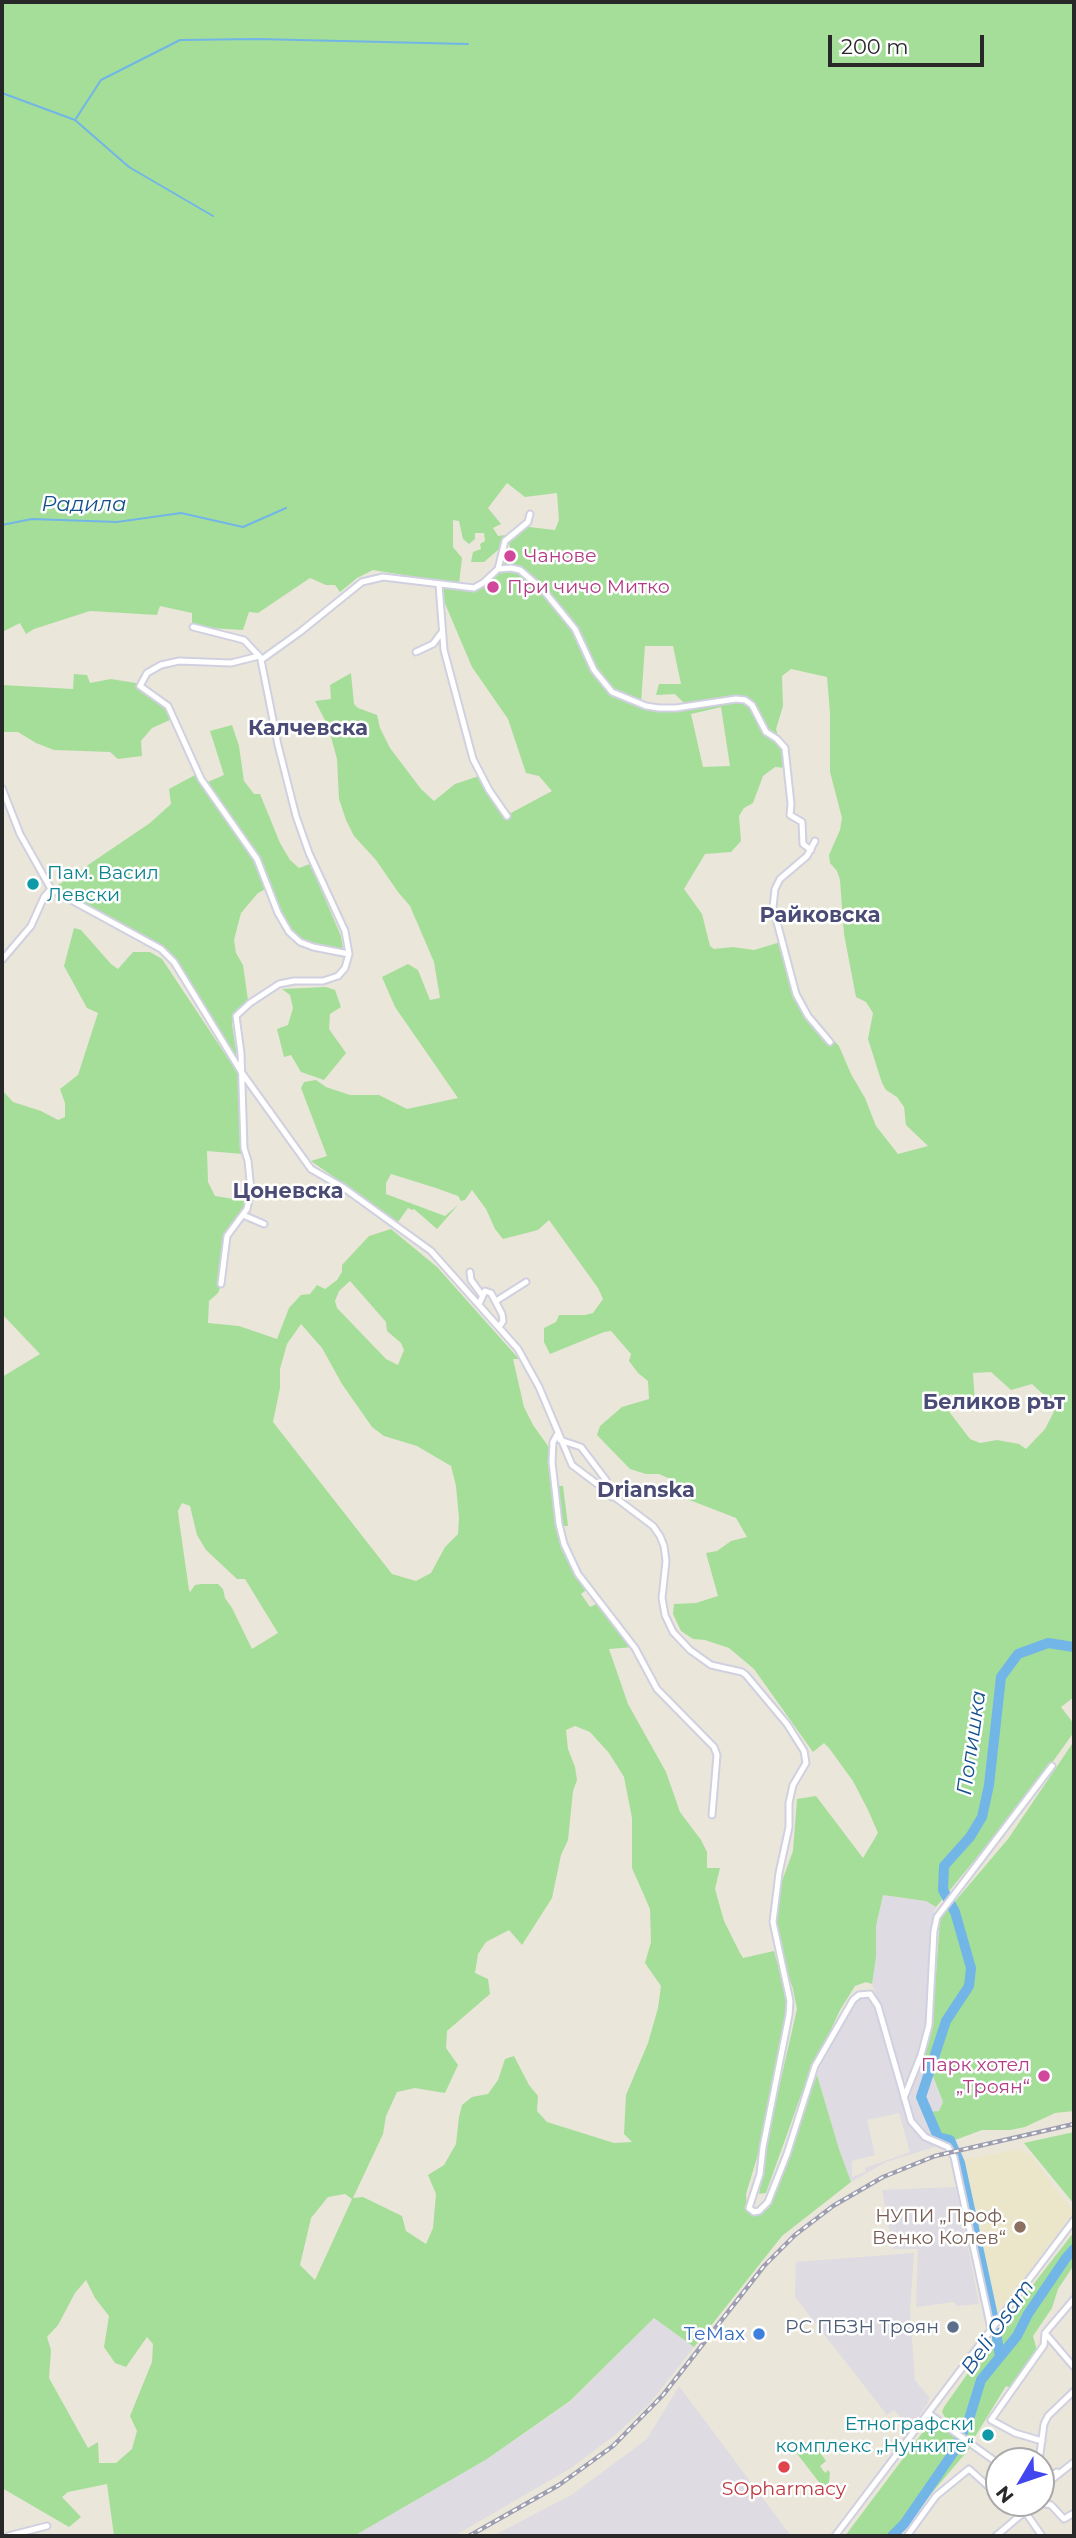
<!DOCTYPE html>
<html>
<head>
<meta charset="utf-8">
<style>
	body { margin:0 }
	#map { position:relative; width:1076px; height:2538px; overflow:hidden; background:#eae6da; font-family:Montserrat,sans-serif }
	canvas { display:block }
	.frame { position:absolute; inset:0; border:4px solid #282828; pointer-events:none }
	.north { position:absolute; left:985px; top:2447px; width:70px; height:70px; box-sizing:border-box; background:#fff; border:2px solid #a9a9a9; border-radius:50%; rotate:231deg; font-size:19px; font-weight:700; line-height:28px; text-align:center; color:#282828 }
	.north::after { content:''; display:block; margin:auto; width:24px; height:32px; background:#4246ef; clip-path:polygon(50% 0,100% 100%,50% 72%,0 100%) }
	.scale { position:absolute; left:828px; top:35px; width:156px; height:32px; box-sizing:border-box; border:4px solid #282828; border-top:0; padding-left:9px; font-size:21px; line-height:24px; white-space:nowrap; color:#282828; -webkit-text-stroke:5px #fff; paint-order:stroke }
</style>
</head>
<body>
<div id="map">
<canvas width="1076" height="2538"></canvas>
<div class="frame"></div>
<div class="north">N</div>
<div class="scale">200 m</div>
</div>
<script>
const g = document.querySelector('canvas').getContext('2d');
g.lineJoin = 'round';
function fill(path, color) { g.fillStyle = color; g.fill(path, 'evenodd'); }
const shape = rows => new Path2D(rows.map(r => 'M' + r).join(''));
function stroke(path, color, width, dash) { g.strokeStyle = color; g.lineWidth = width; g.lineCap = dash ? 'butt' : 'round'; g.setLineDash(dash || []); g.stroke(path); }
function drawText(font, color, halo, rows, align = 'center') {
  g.font = font + ' Montserrat,sans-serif'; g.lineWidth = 5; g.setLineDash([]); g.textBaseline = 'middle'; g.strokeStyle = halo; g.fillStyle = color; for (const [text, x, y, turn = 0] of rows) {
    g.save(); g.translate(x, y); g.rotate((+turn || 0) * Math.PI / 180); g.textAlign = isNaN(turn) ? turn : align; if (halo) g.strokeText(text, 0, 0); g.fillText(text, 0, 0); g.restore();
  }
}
const industrial = shape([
	[883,1895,926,1901,936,1907,934,1911,926,2028,907,2081,903,2080,872,1984,876,1957,876,1926],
	[869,1995,875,2003,906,2093,920,2065,931,2071,943,2103,939,2111,930,2112,937,2132,947,2143,886,2162,851,2182,839,2149,817,2075,823,2060,849,2014,861,1996],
	[899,2113,910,2152,865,2168,865,2172,852,2177,852,2161,875,2155,867,2120],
	[956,2187,979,2304,957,2306,954,2302,916,2307,918,2249,893,2249,882,2190],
	[914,2253,910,2311,915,2380,929,2397,928,2403,910,2428,894,2410,887,2415,795,2297,796,2262],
	[654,2318,694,2347,649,2404,615,2435,571,2468,454,2536,354,2536,487,2459,570,2402],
	[679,2386,791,2536,493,2536,573,2494,647,2439]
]);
const education = shape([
	[1022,2149,1022,2153,1029,2153,1074,2213,995,2316,993,2296,961,2160]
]);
const green = shape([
	[2,2,1074,2,1074,1697,1061,1707,1074,1724,1074,1732,1034,1788,936,1907,926,1901,883,1895,876,1926,876,1957,872,1984,866,1982,855,1986,840,2010,801,2095,766,2193,759,2194,770,2127,797,2009,793,1989,776,1937,771,1911,793,1851,797,1799,816,1796,863,1858,878,1833,868,1810,853,1781,829,1748,824,1743,813,1752,754,1669,729,1648,705,1640,693,1639,681,1631,673,1614,674,1604,696,1603,718,1596,706,1553,717,1551,731,1541,747,1537,736,1518,674,1494,671,1488,675,1481,659,1474,646,1474,630,1469,597,1435,600,1426,622,1407,649,1399,648,1381,638,1373,629,1361,631,1354,611,1331,604,1332,550,1354,544,1342,544,1328,556,1322,559,1315,585,1315,593,1313,603,1299,598,1288,549,1220,538,1230,503,1239,495,1229,486,1209,472,1190,465,1200,461,1201,458,1196,436,1188,391,1174,386,1183,386,1194,445,1216,458,1205,437,1229,414,1209,412,1210,408,1208,398,1222,311,1161,327,1156,301,1088,304,1082,316,1080,326,1087,350,1095,379,1095,407,1109,458,1098,395,1007,382,977,408,964,418,970,430,1000,440,998,434,962,410,906,398,892,376,860,354,836,346,820,339,799,337,759,328,726,315,701,331,699,330,685,351,673,354,704,358,708,377,715,380,728,390,748,421,789,434,801,455,784,482,775,504,808,511,813,552,791,539,776,526,773,508,719,472,667,438,587,479,588,486,586,497,573,504,569,515,571,523,575,553,603,580,639,580,630,525,571,504,564,510,549,508,533,529,527,555,530,559,520,557,493,525,497,507,483,488,508,501,524,493,528,498,536,506,535,503,550,498,550,484,562,471,562,473,552,481,549,480,544,485,541,484,533,475,533,475,539,469,544,463,539,459,521,453,520,453,547,462,558,459,584,373,570,357,578,340,592,335,585,326,585,310,578,258,613,249,612,243,630,210,628,192,623,192,613,160,606,157,615,90,611,34,629,26,634,20,623,2,632],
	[645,646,673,646,681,684,659,684,656,695,675,694,684,703,680,710,661,712,641,703],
	[791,669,827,677,830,713,830,772,842,818,840,830,829,855,830,863,837,871,840,880,844,934,856,997,866,1002,873,1013,868,1039,882,1083,886,1090,897,1097,904,1107,906,1125,928,1146,898,1154,876,1126,865,1098,851,1074,839,1046,805,1011,784,959,784,941,754,950,733,947,714,949,710,946,702,914,684,889,705,854,731,852,741,841,739,816,744,808,753,803,763,776,775,767,787,768,776,729,783,706,782,676],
	[721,707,730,766,703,767,691,714],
	[991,1372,1011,1390,1032,1384,1044,1395,1059,1402,1045,1429,1026,1449,1019,1444,997,1440,980,1443,970,1439,944,1405,950,1394,975,1403,973,1373],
	[74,674,87,675,90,683,111,679,142,684,165,707,170,720,152,728,141,741,142,756,118,759,110,752,54,750,36,743,18,732,2,732,2,685,73,689],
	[232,725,239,746,244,781,254,794,260,794,280,843,290,860,299,868,310,864,341,936,344,956,300,942,288,933,278,919,269,887,258,893,241,913,234,940,236,953,243,965,248,1000,237,1012,232,1024,237,1057,234,1055,175,960,109,916,77,900,57,886,150,823,171,804,169,789,195,775,201,785,224,775,210,731],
	[74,928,81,930,111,964,118,969,133,952,150,952,162,959,241,1078,243,1154,207,1151,208,1182,215,1196,247,1201,246,1206,228,1231,223,1245,223,1279,218,1293,209,1301,208,1323,239,1326,277,1339,289,1308,301,1295,310,1294,317,1285,325,1289,337,1280,342,1272,342,1265,369,1236,391,1229,437,1267,519,1359,513,1359,524,1407,533,1425,553,1453,551,1486,555,1491,557,1486,563,1486,568,1526,564,1526,559,1531,586,1590,581,1594,590,1607,596,1604,633,1647,609,1649,628,1704,666,1772,680,1812,701,1840,707,1852,707,1868,720,1868,715,1889,724,1921,740,1953,743,1958,774,1951,781,1976,786,1999,785,2019,759,2151,746,2194,747,2210,755,2215,769,2208,817,2075,839,2149,851,2182,782,2236,694,2347,654,2318,570,2401,487,2459,354,2536,114,2536,107,2484,68,2492,62,2497,81,2517,69,2527,2,2488,2,1377,40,1354,2,1314,2,1090,13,1102,41,1111,58,1120,65,1117,65,1103,60,1089,78,1075,98,1013,87,1008,64,966],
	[350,1281,386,1322,387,1331,401,1343,404,1350,398,1365,386,1359,337,1308,335,1301,339,1291],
	[301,1324,322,1348,342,1384,372,1427,384,1436,417,1446,451,1466,456,1486,459,1518,458,1534,445,1547,431,1573,416,1581,392,1574,273,1422,280,1388,280,1369,287,1344],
	[182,1503,190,1506,197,1535,206,1550,237,1579,245,1579,278,1633,252,1649,232,1608,225,1598,223,1589,218,1584,201,1584,195,1585,190,1592,189,1590,179,1520,178,1511],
	[575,1726,590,1732,609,1753,624,1777,632,1818,632,1868,650,1909,651,1942,645,1963,661,1986,658,2008,648,2043,626,2095,624,2134,632,2142,614,2143,547,2122,537,2111,538,2096,529,2085,514,2056,505,2059,498,2080,488,2094,472,2097,462,2105,459,2117,456,2144,444,2165,428,2175,436,2194,433,2228,426,2244,406,2231,402,2216,363,2197,353,2198,383,2134,386,2116,397,2092,415,2088,445,2093,458,2065,446,2048,447,2031,490,1994,488,1979,475,1973,478,1954,486,1942,509,1930,522,1945,552,1898,561,1855,568,1840,573,1791,577,1780,575,1767,568,1749,566,1730],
	[345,2194,352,2199,315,2280,300,2265,311,2218,328,2197],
	[86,2280,95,2298,109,2316,104,2347,115,2363,126,2367,147,2337,153,2344,152,2362,130,2416,137,2431,132,2449,116,2463,99,2463,98,2442,88,2448,49,2378,51,2350,47,2337,58,2325,75,2293],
	[326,987,335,990,341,1007,330,1014,329,1029,346,1053,324,1080,301,1072,291,1055,284,1057,277,1029,288,1025,293,1008,290,995,282,989],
	[1074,1741,1074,2111,1055,2113,1025,2127,1010,2130,982,2130,947,2143,937,2132,929,2112,939,2111,943,2102,931,2071,920,2065,932,2027,940,1919,1008,1839],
	[1074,2132,1074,2204,1024,2143],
	[961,2160,993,2296,995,2316,993,2318,991,2316,955,2161],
	[1074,2232,1074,2265,1058,2289,1052,2308,1033,2336,1038,2354,1013,2389,1006,2386,973,2440,947,2421,942,2412,944,2407,1004,2322],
	[937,2424,970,2448,895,2536,845,2536,923,2432,929,2427,933,2429],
	[806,2442,815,2453,819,2451,826,2461,820,2466,825,2473,828,2470,830,2473,828,2490,825,2490,795,2451]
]);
const stream = shape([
	[2,93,75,120,129,167,213,216],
	[75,120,101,80,180,40,257,39,468,44],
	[2,525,32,519,117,522,181,513,243,527,286,508]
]);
const river = shape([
	[993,2316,960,2163,950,2140,938,2137,921,2097,946,2021,969,1986,971,1968,955,1912,943,1890,944,1866,970,1837,982,1817,989,1785,1001,1677,1018,1654,1048,1643,1074,1647],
	[996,2332,1000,2357],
	[892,2536,904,2524,953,2453,969,2419,981,2380,1017,2336,1028,2314,1066,2258,1074,2249]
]);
const minor = shape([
	[498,569,511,568,520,570,544,591,575,629,594,670,612,692,646,706,659,708,676,708,736,699,745,700,752,705,766,732,777,739,785,748,791,804,790,815,802,822,803,844,811,850],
	[439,585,444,650,473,759,489,790,507,816],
	[193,627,244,640,260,657],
	[416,652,433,644,442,632],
	[259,656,231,663,179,661,161,665,147,673,140,686,168,706,201,779,257,859,278,913,289,932,300,942,313,947,349,954],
	[2,788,20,834,51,889,161,949,174,962,242,1073,311,1169,344,1188,431,1251,518,1349,539,1387,572,1465,653,1526,660,1536,664,1546,666,1561,662,1598,665,1615,673,1632,690,1650,711,1665,742,1672,746,1675,787,1724,804,1751,806,1763,793,1785,789,1803,789,1827,779,1873,773,1922,790,2001,789,2015,763,2147,760,2174,749,2208,754,2212,759,2211,768,2202,787,2154,815,2066,853,2000,859,1995,870,1994,878,2006,911,2121,925,2137,948,2147,954,2157,991,2329],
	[815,841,807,856,780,879,775,889,773,907,796,994,808,1016,830,1042],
	[2,960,31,926,44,897,51,889],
	[243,1215,264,1224],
	[470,1272,471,1280,482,1295],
	[221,1284,227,1236,247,1209,251,1190,248,1161,244,1148,241,1053,236,1016,250,1003,279,984,294,981,323,981,338,976,345,968,349,954,345,931,309,853,296,816,278,745,261,660,300,632,362,582,383,577,466,587,474,588,483,583,498,569,505,541,528,522,530,514],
	[496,1301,526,1282],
	[479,1304,485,1291,491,1293,502,1314,503,1321,499,1327],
	[558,1433,553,1442,552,1462,559,1524,564,1544,578,1574,635,1648,657,1689,714,1747,717,1755,712,1815],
	[560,1440,581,1447,606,1480,612,1497],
	[904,2098,921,2055,929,2025,934,1931,937,1917,1052,1766],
	[1045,2333,1074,2367],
	[928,2413,999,2464],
	[1042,2441,1015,2433,991,2420,1044,2345,1045,2333,1074,2299],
	[1039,2461,1044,2424,1048,2416,1074,2391],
	[1041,2481,1057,2472],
	[1041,2488,1074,2462],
	[1009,2503,1022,2514,1028,2511,1034,2503],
	[1041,2503,1051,2505,1064,2519,1074,2513],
	[1026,2513,1042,2536],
	[8,2536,47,2526],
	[835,2536,1074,2220],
	[907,2536,936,2496,969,2469,999,2496],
	[996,2536,1022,2514]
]);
const rail = shape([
	[469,2536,559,2485,613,2446,663,2395,764,2266,795,2235,833,2206,883,2177,935,2156,1074,2124]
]);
const markers = [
	[510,556,7,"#d1479c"],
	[493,587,7,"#d1479c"],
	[33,884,7,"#0f9aa8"],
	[1044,2076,7,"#d1479c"],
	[1020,2227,7,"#8d6e63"],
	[953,2327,7,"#5c6f8a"],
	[759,2334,7,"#3f7fe0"],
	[988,2435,7,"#0f9aa8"],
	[784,2467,7,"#e0444e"]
];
const hotelNames = [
	["Чанове",524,556],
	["При чичо Митко",507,587],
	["Парк хотел",1030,2065,"right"],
	["„Троян“",1030,2087,"right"]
];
const cultureNames = [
	["Пам. Васил",47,873],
	["Левски",47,895],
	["Етнографски",974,2424,"right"],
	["комплекс „Нунките“",974,2446,"right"]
];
const educationNames = [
	["НУПИ „Проф.",1006,2216],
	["Венко Колев“",1006,2238]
];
const serviceNames = [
	["РС ПБЗН Троян",939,2327]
];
const shopNames = [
	["ТеМах",745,2334]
];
const healthNames = [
	["SOpharmacy",784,2489]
];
const waterNames = [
	["Радила",84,505],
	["Попишка",972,1743,-82],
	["Beli Osam",998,2327,-55]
];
const neighbourhoodNames = [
	["Калчевска",308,729],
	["Райковска",820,916],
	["Цоневска",288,1192],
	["Беликов рът",994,1403],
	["Drianska",646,1491]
];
fill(industrial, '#dedbe2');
fill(education, '#ebe5ca');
fill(green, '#a5de99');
stroke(stream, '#72b5e7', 2);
stroke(river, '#72b5e7', 10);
stroke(minor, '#d0d0e0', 9);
stroke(minor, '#fff', 5);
stroke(rail, '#9e9eb1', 4.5);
stroke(rail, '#fff', 2, [5]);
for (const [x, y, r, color] of markers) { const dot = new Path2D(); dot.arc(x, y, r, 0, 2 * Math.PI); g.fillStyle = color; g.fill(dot); stroke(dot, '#fff', 2.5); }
drawText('19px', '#b23c85', '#fff', hotelNames, 'left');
drawText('19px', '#0d838f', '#fff', cultureNames, 'left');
drawText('19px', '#785e54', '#fff', educationNames, 'right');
drawText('19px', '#4e5e75', '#fff', serviceNames, 'right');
drawText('19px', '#366cbe', '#fff', shopNames, 'right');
drawText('19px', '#be3a42', '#fff', healthNames);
drawText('italic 21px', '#15518f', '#fff', waterNames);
drawText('bold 21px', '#4b4c76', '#fff', neighbourhoodNames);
</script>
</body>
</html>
